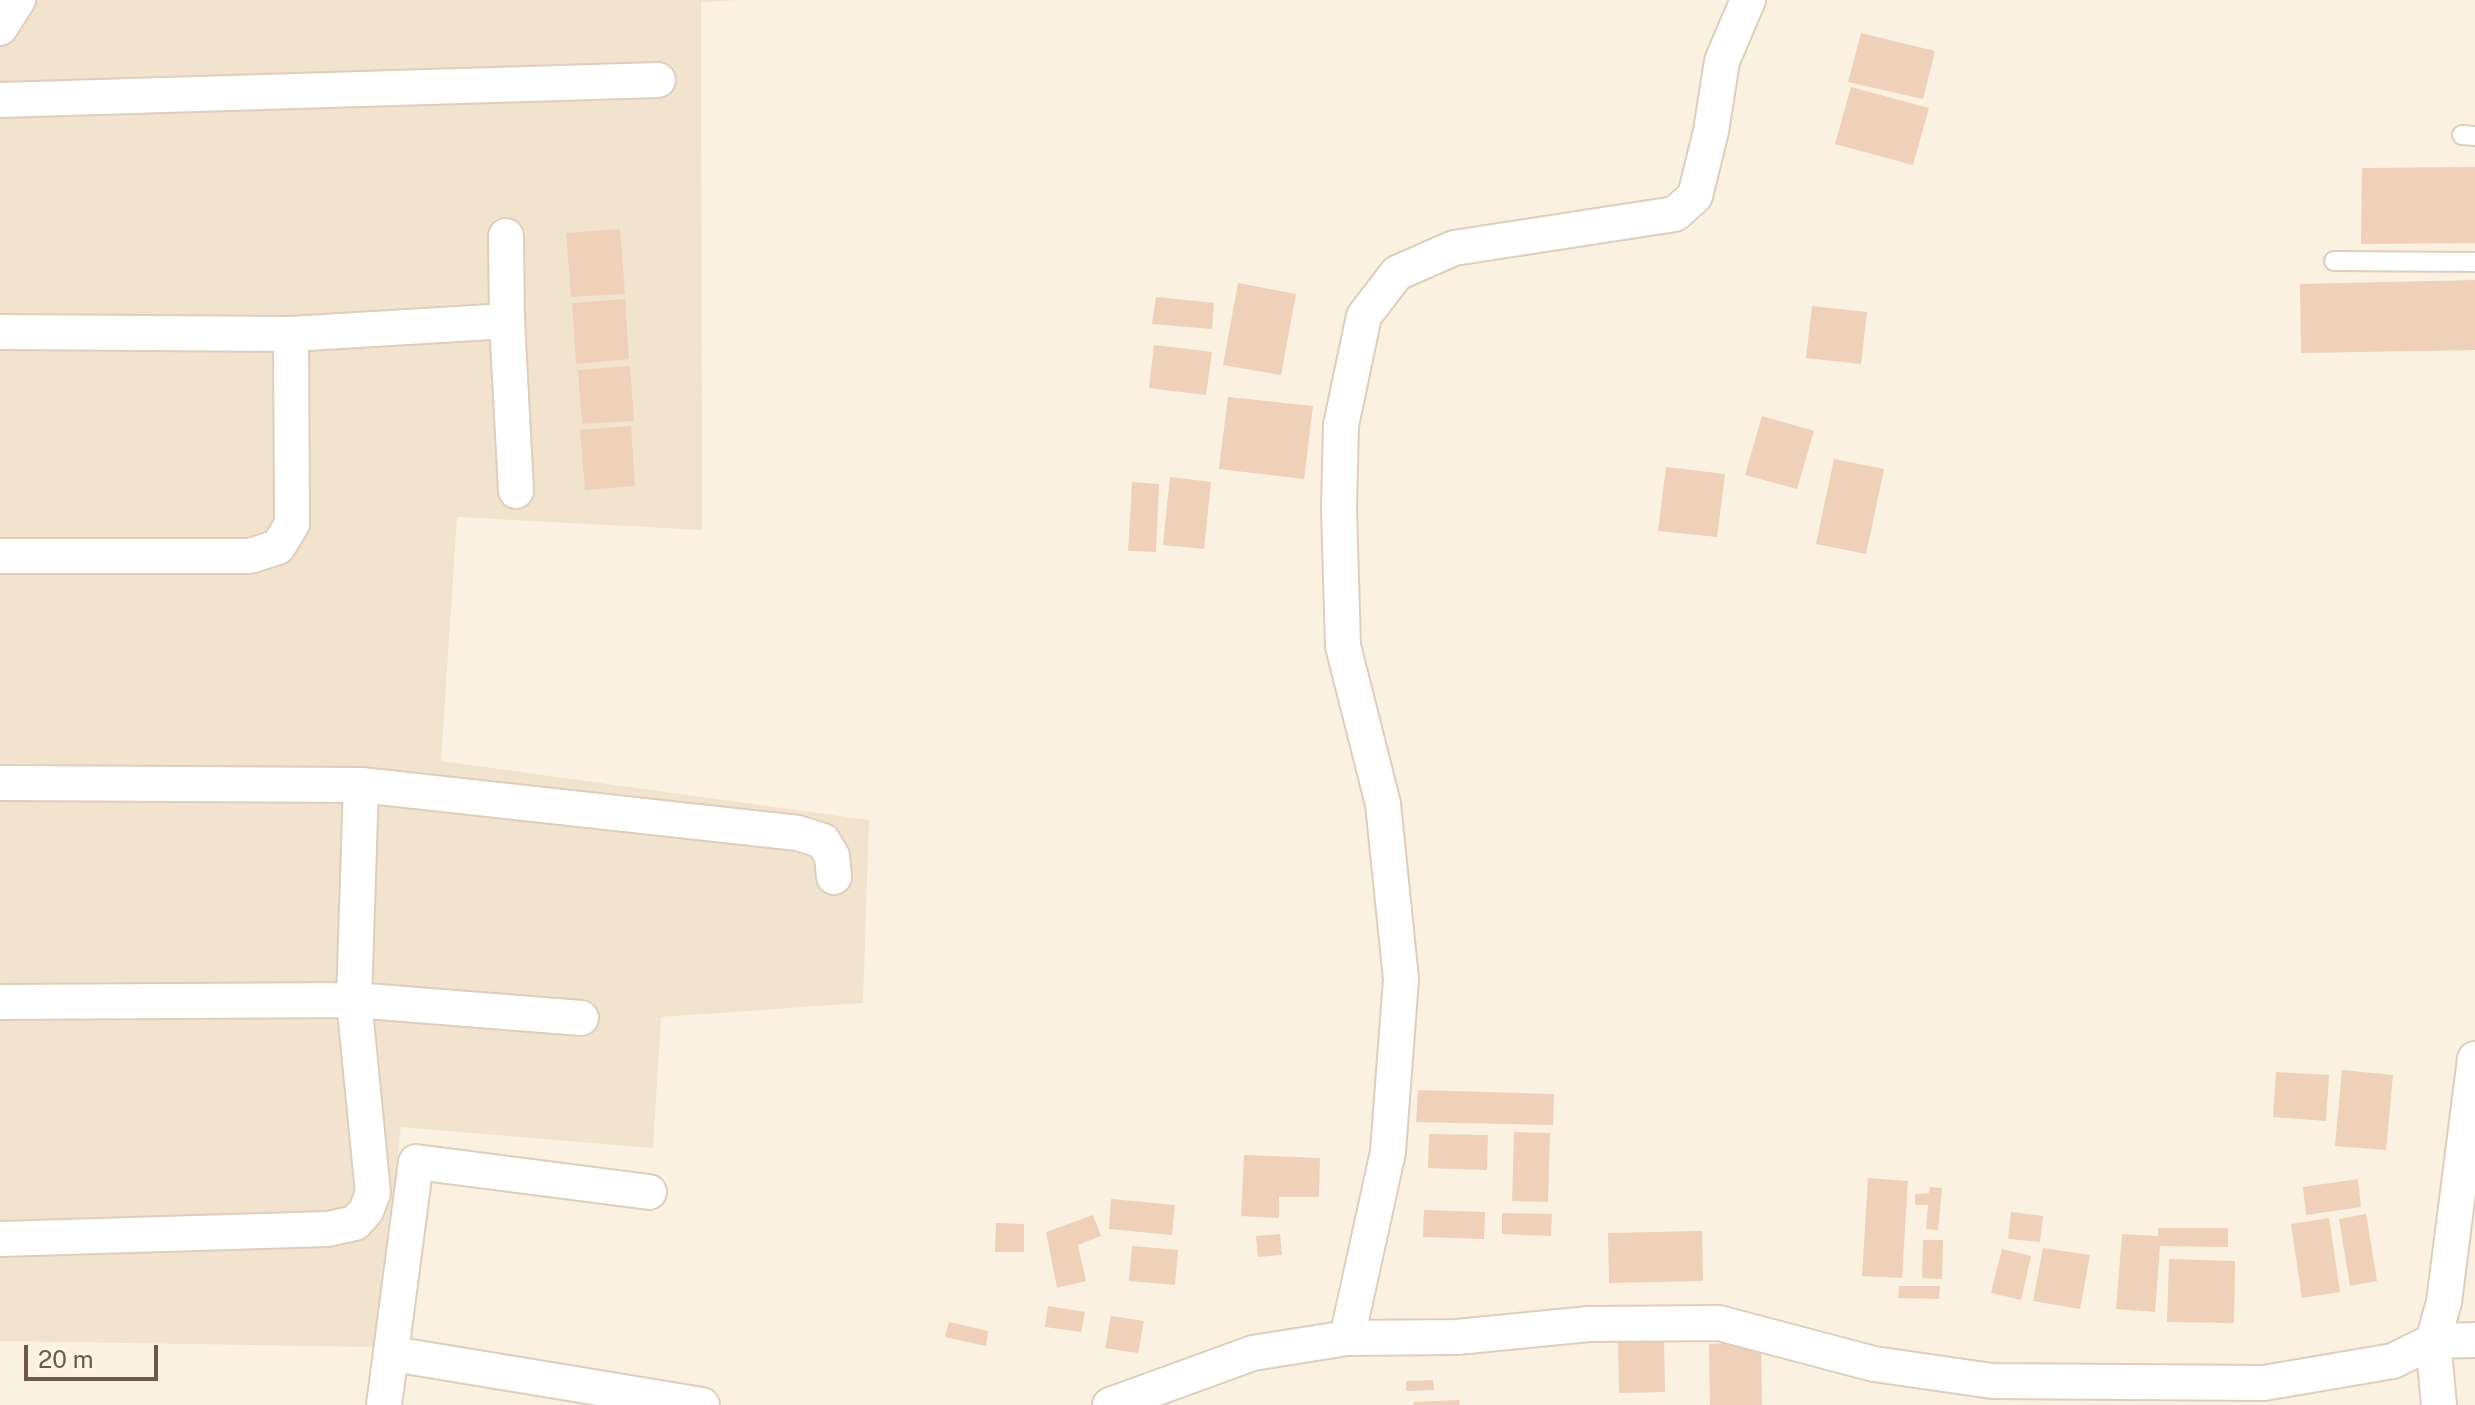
<!DOCTYPE html>
<html>
<head>
<meta charset="utf-8">
<style>
	body { margin:0 }
	#map { position:relative; width:2475px; height:1405px; overflow:hidden; background:#fbf1e0; font-family:"Public Sans",sans-serif }
	canvas { display:block }
	.scale { position:absolute; left:24px; top:1345px; width:134px; height:36px; box-sizing:border-box; border:4px solid #705849; border-top:0; padding-left:10px; font-size:24px; line-height:28px; white-space:nowrap; color:#705849; -webkit-text-stroke:6px #fef5e5; paint-order:stroke }
</style>
</head>
<body>
<div id="map">
<canvas width="2475" height="1405"></canvas>
<div class="scale">20 m</div>
</div>
<script>
const g = document.querySelector('canvas').getContext('2d');
g.lineJoin = 'round';
function fill(path, color) { g.fillStyle = color; g.fill(path, 'evenodd'); }
const shape = rows => new Path2D(rows.map(r => 'M' + r).join(''));
function stroke(path, color, width, dash) { g.strokeStyle = color; g.lineWidth = width; g.lineCap = dash ? 'butt' : 'round'; g.setLineDash(dash || []); g.stroke(path); }
const residential = shape([
	[0,0,741,0,701,2,702,530,457,517,441,761,869,820,863,1003,661,1017,653,1148,401,1127,376,1347,0,1341]
]);
const building = shape([
	[1861,33,1935,51,1923,99,1848,82],
	[1851,87,1929,108,1913,165,1835,144],
	[2475,167,2475,243,2361,244,2362,168],
	[620,229,625,294,571,297,566,233],
	[2475,280,2475,350,2301,353,2300,284],
	[1238,283,1296,294,1281,375,1223,365],
	[1156,297,1214,303,1212,329,1152,324],
	[625,299,629,359,576,364,572,303],
	[1812,306,1867,312,1861,364,1806,358],
	[1154,345,1212,352,1206,395,1149,388],
	[630,366,634,421,582,424,578,370],
	[1228,397,1313,406,1304,479,1219,469],
	[1762,416,1814,431,1797,489,1745,475],
	[631,426,635,486,585,490,580,430],
	[1834,459,1884,469,1866,554,1816,544],
	[1666,467,1725,474,1717,537,1658,531],
	[1170,477,1211,482,1204,549,1163,545],
	[1132,482,1159,484,1156,552,1128,551],
	[2342,1070,2393,1075,2386,1150,2335,1146],
	[2276,1072,2329,1075,2326,1121,2273,1117],
	[1418,1090,1554,1094,1553,1125,1416,1122],
	[1514,1132,1550,1133,1548,1202,1512,1201],
	[1429,1134,1488,1135,1487,1170,1428,1168],
	[1244,1155,1320,1158,1319,1197,1279,1197,1279,1218,1241,1216],
	[1868,1178,1908,1181,1902,1278,1862,1276],
	[2358,1179,2361,1207,2306,1215,2303,1187],
	[1930,1187,1942,1188,1938,1230,1926,1229,1928,1205,1915,1205,1915,1194,1929,1193],
	[1111,1199,1175,1205,1172,1235,1109,1229],
	[1424,1210,1485,1212,1484,1239,1423,1237],
	[2011,1212,2043,1216,2040,1242,2008,1239],
	[1502,1213,1552,1214,1551,1236,1502,1234],
	[2366,1214,2377,1281,2350,1286,2339,1219],
	[1093,1215,1101,1236,1078,1245,1086,1281,1057,1288,1046,1232],
	[2329,1218,2340,1292,2302,1298,2291,1224],
	[996,1223,1024,1224,1024,1252,995,1252],
	[2158,1228,2228,1228,2228,1247,2160,1246,2155,1312,2116,1309,2122,1234,2158,1236],
	[1702,1231,1703,1281,1609,1283,1608,1233],
	[1280,1234,1282,1255,1258,1257,1256,1236],
	[1923,1240,1943,1240,1942,1279,1922,1278],
	[1132,1246,1178,1250,1175,1285,1129,1281],
	[2043,1248,2090,1255,2080,1309,2033,1301],
	[2002,1249,2031,1256,2021,1300,1991,1293],
	[2169,1259,2235,1261,2234,1323,2167,1322],
	[1899,1286,1940,1286,1939,1299,1898,1298],
	[1048,1306,1085,1312,1081,1332,1045,1327],
	[1111,1316,1144,1321,1138,1353,1105,1348],
	[949,1322,988,1331,986,1346,945,1337],
	[1664,1339,1665,1392,1619,1393,1618,1340],
	[1761,1342,1762,1405,1710,1405,1709,1344],
	[1433,1380,1434,1390,1406,1391,1406,1381],
	[1460,1400,1459,1405,1414,1405,1414,1402]
]);
const lane = shape([
	[2462,135,2475,136],
	[2334,261,2475,262]
]);
const street = shape([
	[0,28,18,0],
	[0,100,658,80],
	[507,321,516,491],
	[0,332,291,334,507,321,506,236],
	[0,556,250,556,278,547,292,524,291,334],
	[0,783,361,785,354,1000,373,1193,366,1211,355,1223,328,1229,0,1239],
	[361,785,798,833,823,841,832,856,834,877],
	[0,1002,354,1000,581,1018],
	[1347,1338,1457,1337,1589,1324,1719,1323,1874,1364,1992,1381,2264,1383,2393,1361,2433,1341,2444,1302,2475,1059],
	[393,1354,702,1405],
	[384,1405,416,1162,649,1192],
	[1110,1405,1253,1353,1347,1338,1388,1152,1401,979,1383,804,1343,646,1339,509,1341,425,1364,316,1397,273,1454,248,1675,214,1695,196,1711,131,1722,61,1748,0],
	[2439,1405,2433,1341,2475,1340]
]);
fill(residential, '#f2e3cf');
fill(building, '#efd0b9');
stroke(lane, '#decebc', 22);
stroke(street, '#decebc', 38);
stroke(lane, '#fff', 18);
stroke(street, '#fff', 34);
</script>
</body>
</html>
